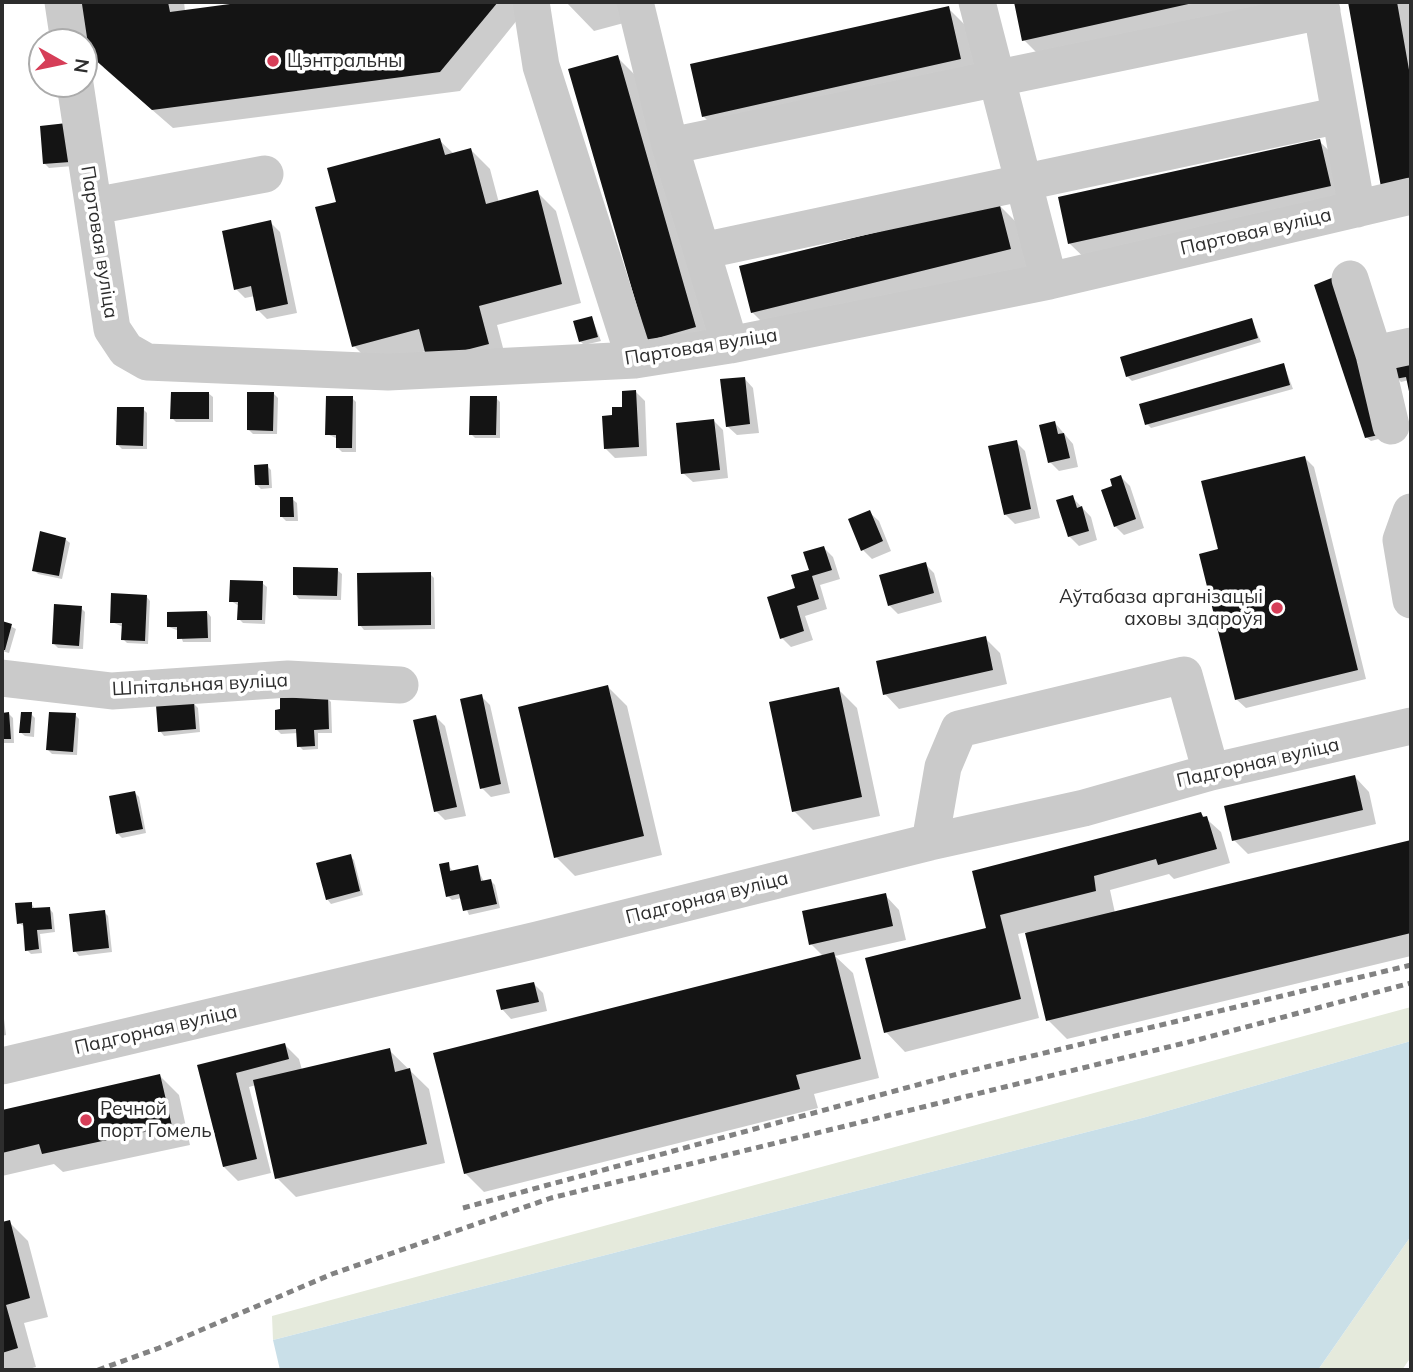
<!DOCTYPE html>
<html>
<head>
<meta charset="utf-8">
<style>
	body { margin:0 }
	#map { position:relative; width:1413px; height:1372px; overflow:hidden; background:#fff; font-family:Mulish,sans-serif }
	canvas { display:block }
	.frame { position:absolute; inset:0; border:4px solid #2d2d2d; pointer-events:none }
	.north { position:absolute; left:28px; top:28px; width:70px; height:70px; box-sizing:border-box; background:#fff; border:2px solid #ababab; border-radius:50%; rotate:99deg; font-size:19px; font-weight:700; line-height:28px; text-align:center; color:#2d2d2d }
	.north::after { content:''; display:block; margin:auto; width:24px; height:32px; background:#d63e58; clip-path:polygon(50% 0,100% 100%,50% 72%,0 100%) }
</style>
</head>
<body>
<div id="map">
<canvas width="1413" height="1372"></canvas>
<div class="frame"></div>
<div class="north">N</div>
</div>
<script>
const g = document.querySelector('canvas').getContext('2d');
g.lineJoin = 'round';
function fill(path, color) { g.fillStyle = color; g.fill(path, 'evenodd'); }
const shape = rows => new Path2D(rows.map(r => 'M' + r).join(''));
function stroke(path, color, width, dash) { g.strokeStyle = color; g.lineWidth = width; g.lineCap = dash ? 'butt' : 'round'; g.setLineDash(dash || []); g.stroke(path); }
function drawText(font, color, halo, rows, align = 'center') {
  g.font = font + ' Mulish,sans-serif'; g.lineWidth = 7; g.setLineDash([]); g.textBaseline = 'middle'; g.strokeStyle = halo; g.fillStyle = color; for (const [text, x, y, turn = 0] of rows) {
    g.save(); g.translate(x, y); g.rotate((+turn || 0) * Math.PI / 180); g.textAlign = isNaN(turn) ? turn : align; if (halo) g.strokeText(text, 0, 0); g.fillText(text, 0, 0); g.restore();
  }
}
const green = shape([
	[1411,1007,1411,1041,1146,1117,273,1340,272,1316],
	[1411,1236,1411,1357,1402,1370,1318,1370]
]);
const water = shape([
	[1411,1041,1411,1236,1318,1370,280,1370,273,1340,1146,1117]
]);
const shadow = shape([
	[78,2,184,2,185,11,259,2,520,2,522,14,460,91,173,128,104,68],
	[566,2,630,2,635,20,594,31],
	[1016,2,1307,2,1052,68,1024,40],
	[1349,2,1411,2,1411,214,1383,186],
	[948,8,976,36,987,87,731,144,703,116],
	[617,57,645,85,723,355,648,340],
	[42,127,73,166,49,168,45,164],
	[439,140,454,154,471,150,490,169,499,203,537,192,556,211,581,303,497,325,507,363,426,351,373,365,354,346,338,203],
	[1319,141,1347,168,1358,214,1098,271,1070,244,1060,198],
	[998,204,1026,232,1037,277,780,340,752,312],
	[270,222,280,232,297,313,267,319,258,310,255,296,245,298,236,289],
	[1316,286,1386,437,1371,441,1366,437],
	[592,318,601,341,584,345,580,341],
	[1252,320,1261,342,1132,381,1127,376],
	[1411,362,1411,393,1409,380,1401,382,1397,378],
	[1284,365,1293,389,1151,428,1147,424],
	[744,378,753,388,759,433,737,435,727,426],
	[636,392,645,401,647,456,615,458,605,448,614,417],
	[208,393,213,397,213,422,176,422,172,418],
	[274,394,278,398,277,434,253,434,248,429],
	[352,398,356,402,356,452,342,452,338,448,338,439,327,434],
	[496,398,500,402,500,438,475,438,471,434],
	[143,409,147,413,147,449,122,449,118,445],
	[714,421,723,430,728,478,693,482,683,473],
	[1055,423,1073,444,1078,467,1059,471,1050,462],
	[1016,442,1025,451,1040,518,1015,524,1005,514],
	[1305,458,1314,467,1366,679,1246,708,1236,699,1220,551],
	[267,466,271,470,272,488,261,489,256,484],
	[1121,477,1130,486,1144,528,1124,535,1115,526,1114,487],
	[1072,497,1091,517,1097,540,1079,546,1069,536],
	[292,499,297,503,298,521,286,521,282,517],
	[869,512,879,521,891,551,872,559,863,550],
	[65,539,70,543,62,579,38,574,34,570],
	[824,548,833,557,840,579,820,585,827,609,805,616,813,640,791,647,782,638,797,589],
	[925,564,934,573,942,602,898,614,889,605],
	[337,570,342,574,341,600,299,599,295,594],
	[430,574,434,578,435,629,364,630,360,625],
	[262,583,267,587,265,624,243,623,239,619,239,606,231,601],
	[146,596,150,601,148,644,127,643,123,639,123,627,112,622],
	[81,608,85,612,83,649,58,648,54,644],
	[207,612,211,617,211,642,183,642,179,631,169,627],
	[2,622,16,629,9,653,2,651],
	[985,638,1000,653,1007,684,899,709,885,694],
	[608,687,627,706,662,855,575,876,556,857],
	[838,689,857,708,880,816,813,830,794,811],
	[481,696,490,705,510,793,491,797,482,788],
	[327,698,331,702,332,733,318,733,318,749,303,750,299,746,298,733,281,734,277,730],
	[194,704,198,708,200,732,164,736,160,731],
	[2,714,9,714,13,718,14,743,2,743],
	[31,714,35,718,34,737,25,736,20,732],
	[75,715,79,719,77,755,52,754,48,750],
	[436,717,445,726,466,816,445,820,436,811],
	[1355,777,1369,792,1376,824,1248,854,1234,840],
	[135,793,139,797,146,833,122,838,118,834],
	[1201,814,1221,832,1230,863,1174,879,1169,874,1110,890,1115,913,1411,842,1411,956,1067,1039,1048,1020,1027,932,1018,934,1039,1018,905,1052,886,1032,988,929,974,872],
	[350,856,354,860,363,895,331,904,327,899],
	[448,864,453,872,477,867,484,882,491,881,495,885,500,908,469,915,462,898,452,900,448,896],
	[885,895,899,910,906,940,835,956,853,973,879,1078,814,1094,818,1108,484,1192,465,1173,823,956,811,944],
	[31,903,35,909,49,908,53,913,55,932,40,934,42,953,31,954,27,950,25,927,19,923],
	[104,912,108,916,112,952,79,956,75,951],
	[534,984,543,993,547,1011,511,1019,502,1009],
	[2,1003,6,1035,2,1036],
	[285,1045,299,1059,302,1070,389,1050,429,1089,445,1163,296,1197,277,1178,256,1085,249,1087,271,1173,238,1181,224,1167,199,1066],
	[160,1076,179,1095,190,1145,63,1172,54,1164,2,1176,2,1112],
	[9,1222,28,1241,48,1317,24,1323,36,1367,25,1370,2,1370,2,1224]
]);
const building = shape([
	[77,2,168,2,170,12,245,2,498,2,440,72,152,110,84,50],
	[1014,2,1193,2,1193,3,1022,41],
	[1348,2,1397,2,1411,81,1411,182,1381,187],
	[949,6,961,59,702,117,690,64],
	[618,55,696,327,647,341,568,69],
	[67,123,70,162,43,164,40,126],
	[440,138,445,155,471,148,486,204,538,190,562,284,479,306,489,344,427,360,419,329,352,347,315,207,336,202,327,168],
	[1320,139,1331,186,1068,244,1058,197],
	[999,202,1011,249,751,313,739,266],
	[271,220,288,304,256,311,251,286,234,290,222,231],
	[1334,277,1383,434,1365,438,1314,285],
	[592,316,598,337,579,342,573,321],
	[1252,318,1258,338,1126,377,1120,357],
	[1411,360,1411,396,1410,396,1406,377,1395,379,1392,364],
	[1284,363,1290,385,1145,425,1139,404],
	[745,377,750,424,726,427,720,379],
	[636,390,639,447,604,449,602,416,612,415,612,407,622,407,622,391],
	[171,392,209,392,209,419,170,419],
	[247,392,274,392,273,431,247,430],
	[326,396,353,396,352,448,336,448,336,435,325,435],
	[470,396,497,396,496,435,469,435],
	[117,407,144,407,143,446,116,445],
	[714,419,720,470,681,474,676,423],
	[1055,421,1058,434,1064,433,1070,458,1048,463,1039,425],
	[1017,440,1031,509,1004,515,988,446],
	[1305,456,1358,670,1235,700,1199,554,1218,549,1201,481],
	[268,464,269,485,255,485,254,465],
	[1121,475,1136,519,1114,527,1101,490,1112,486,1110,479],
	[1073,495,1077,508,1082,506,1089,531,1068,537,1056,500],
	[280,497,293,497,294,517,280,517],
	[870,510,883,541,861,551,848,519],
	[40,531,66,538,59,576,32,571],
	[824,546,832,570,812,576,819,599,797,606,804,631,780,639,767,597,795,588,791,575,809,570,803,552],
	[926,562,934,593,888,606,879,575],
	[293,567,338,568,337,596,293,595],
	[431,572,431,625,358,626,357,573],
	[230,580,263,581,262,620,237,620,238,602,229,602],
	[111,593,147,595,145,641,121,640,122,623,110,623],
	[54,604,82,606,79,646,52,644],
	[207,611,208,638,177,639,177,627,167,627,167,612],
	[2,621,12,624,5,650,2,650],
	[986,636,993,670,883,695,876,661],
	[608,685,644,836,554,858,518,707],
	[839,687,862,797,792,812,769,702],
	[482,694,501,784,480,789,460,699],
	[328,696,329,729,314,730,315,746,297,747,296,729,275,730,275,710,280,709,280,698],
	[194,702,196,729,158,732,156,705],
	[9,712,11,739,2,739,2,713],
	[21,712,32,712,30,733,19,733],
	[49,712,76,713,73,752,46,750],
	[436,715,457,807,434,812,413,720],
	[1355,775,1363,810,1232,841,1224,806],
	[135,791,143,829,116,834,109,796],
	[1201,812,1203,817,1207,816,1217,849,1158,865,1156,859,1094,876,1096,891,1000,915,1021,999,884,1033,865,958,986,928,972,871],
	[1411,840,1411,933,1046,1021,1025,933],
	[351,854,360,891,326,900,316,863],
	[449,862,450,871,478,865,481,881,491,879,497,904,463,911,459,894,446,897,439,864],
	[886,893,893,926,809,945,802,911],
	[32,902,32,908,50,907,52,929,37,930,39,949,25,951,23,923,17,924,15,903],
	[105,910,109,948,73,952,69,914],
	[834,952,861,1059,796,1075,800,1089,464,1174,433,1053],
	[534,982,539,1002,501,1010,496,990],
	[285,1043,289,1059,236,1073,257,1159,223,1167,197,1065],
	[390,1048,395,1072,410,1068,427,1144,275,1179,253,1080],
	[160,1074,172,1126,42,1154,39,1144,2,1153,2,1110],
	[10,1220,30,1298,6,1305,18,1348,2,1353,2,1222]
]);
const minor = shape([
	[63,2,69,42],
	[531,2,541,66,635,360],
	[635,2,670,146,730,345],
	[977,2,1049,281],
	[1320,2,1357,209],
	[75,84,112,329,126,350,147,362,388,372,635,360,730,345,1049,281,1411,196],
	[670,146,1322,11],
	[94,206,265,174],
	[702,251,1340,115],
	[1350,279,1374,354],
	[1391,426,1374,354,1411,346],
	[1411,512,1401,540,1411,600],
	[2,678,112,691,288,679,400,685],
	[930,842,943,767,959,729,1184,675,1211,772],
	[2,1066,537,940,930,842,1084,808,1211,772,1411,726]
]);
const rail = shape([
	[463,1208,961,1073,1411,965],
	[98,1370,159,1348,332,1274,551,1198,1201,1039,1411,983]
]);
const markers = [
	[273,61,7,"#d63e58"],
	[1277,608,7,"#d63e58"],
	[86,1120,7,"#d63e58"]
];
const poiNames = [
	["Цэнтральны",287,61],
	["Аўтабаза арганізацыі",1263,597,"right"],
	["аховы здароўя",1263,619,"right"],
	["Речной",100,1109],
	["порт Гомель",100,1131]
];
const streetNames = [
	["Партовая вуліца",1256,232,-13],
	["Партовая вуліца",99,242,81],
	["Партовая вуліца",701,347,-9],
	["Шпітальная вуліца",200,685,-3],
	["Падгорная вуліца",1258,763,-13],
	["Падгорная вуліца",707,898,-14],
	["Падгорная вуліца",156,1030,-13]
];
fill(green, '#e5eadc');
fill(water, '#c9dfe8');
fill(shadow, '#0003');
fill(building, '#141414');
stroke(minor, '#cacaca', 37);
stroke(rail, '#828282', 5, [7, 5]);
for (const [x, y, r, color] of markers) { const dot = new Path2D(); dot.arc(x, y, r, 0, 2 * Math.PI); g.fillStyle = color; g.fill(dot); stroke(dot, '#fff', 2.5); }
drawText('19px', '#2d2d2d', '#fff', poiNames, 'left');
drawText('19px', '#2d2d2d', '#fff', streetNames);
</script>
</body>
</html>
